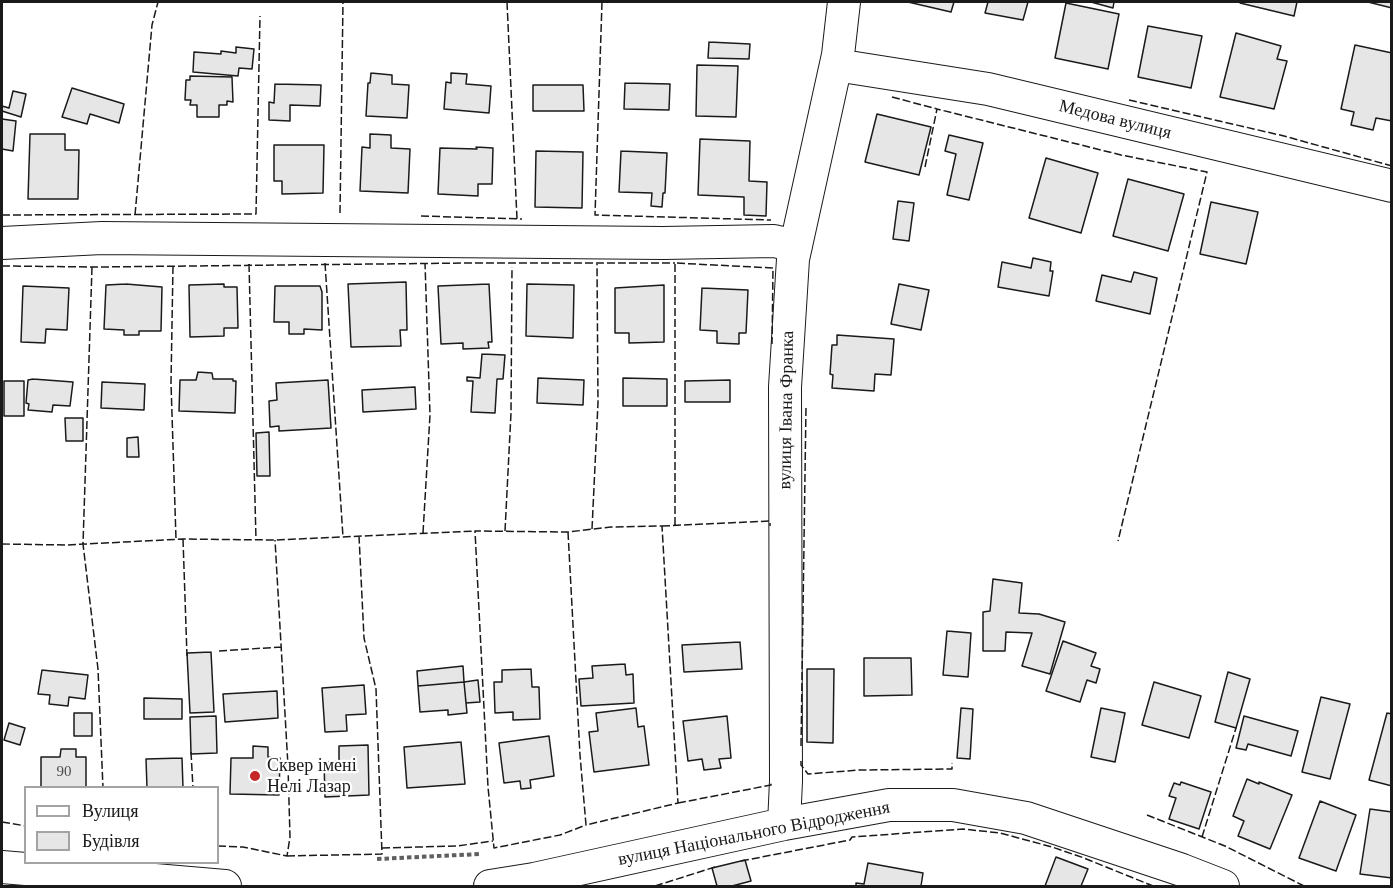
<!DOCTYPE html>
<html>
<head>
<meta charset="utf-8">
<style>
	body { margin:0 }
	#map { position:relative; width:1393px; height:888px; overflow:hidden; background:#fff; font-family:"Times New Roman",serif }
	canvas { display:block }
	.frame { position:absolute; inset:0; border:3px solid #1a1a1a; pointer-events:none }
	.legend { position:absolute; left:24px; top:786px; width:195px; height:78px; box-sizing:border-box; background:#fff; border:2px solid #a3a3a3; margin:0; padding:8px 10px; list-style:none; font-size:18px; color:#1a1a1a }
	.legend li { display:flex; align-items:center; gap:12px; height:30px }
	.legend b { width:30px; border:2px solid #a3a3a3 }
</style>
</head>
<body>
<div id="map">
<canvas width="1393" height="888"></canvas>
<div class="frame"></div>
<ul class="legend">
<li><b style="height:8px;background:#fff"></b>Вулиця</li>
<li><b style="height:16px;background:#e6e6e6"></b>Будівля</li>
</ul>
</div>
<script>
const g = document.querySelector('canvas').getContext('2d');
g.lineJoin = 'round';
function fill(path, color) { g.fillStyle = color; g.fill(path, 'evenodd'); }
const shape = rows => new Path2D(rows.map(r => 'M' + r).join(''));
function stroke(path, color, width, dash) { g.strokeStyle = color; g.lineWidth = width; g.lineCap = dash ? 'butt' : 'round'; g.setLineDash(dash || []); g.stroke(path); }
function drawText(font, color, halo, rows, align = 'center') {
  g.font = font + ' "Times New Roman",serif'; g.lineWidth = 4.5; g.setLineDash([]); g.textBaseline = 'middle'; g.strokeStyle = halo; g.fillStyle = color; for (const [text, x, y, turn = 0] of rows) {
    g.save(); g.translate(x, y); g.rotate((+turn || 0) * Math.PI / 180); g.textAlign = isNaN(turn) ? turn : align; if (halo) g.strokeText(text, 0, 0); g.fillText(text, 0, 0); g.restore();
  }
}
const building = shape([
	[908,2,954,2,951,12,908,2],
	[988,2,1028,2,1023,20,985,13,988,2],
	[1091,2,1114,2,1113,8,1091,2],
	[1368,2,1392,2,1392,8,1368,2],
	[1066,3,1119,14,1108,69,1055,58,1066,3],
	[1240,3,1240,2,1297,2,1294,16,1240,3],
	[1148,26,1202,36,1191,88,1138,77,1148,26],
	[1236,33,1281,46,1277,59,1287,61,1274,109,1220,97,1236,33],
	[709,42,750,44,749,59,708,58,709,42],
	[1355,45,1392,53,1392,121,1376,118,1373,130,1351,125,1354,112,1341,109,1355,45],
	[236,47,254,49,252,69,239,68,238,76,193,72,194,52,221,54,221,51,236,53,236,47],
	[697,65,738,66,736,117,696,116,697,65],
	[371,73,392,75,392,84,409,85,407,118,366,116,368,83,370,83,371,73],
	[451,73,467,74,466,84,491,86,489,113,444,109,446,82,451,83,451,73],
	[190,76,232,77,233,102,227,101,227,105,219,105,219,117,197,117,197,105,190,105,191,100,185,100,186,80,190,80,190,76],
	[625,83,670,84,669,110,624,109,625,83],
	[275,84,321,85,320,106,290,105,290,121,269,120,269,102,274,103,275,84],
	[533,85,583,85,584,111,533,111,533,85],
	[72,88,124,104,119,123,90,114,87,124,62,117,72,88],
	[13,91,26,94,21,117,2,111,2,106,9,108,13,91],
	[877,114,931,127,919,175,865,162,877,114],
	[2,119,16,121,13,151,2,149,2,119],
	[30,134,65,134,65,150,79,150,78,199,28,199,30,134],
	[370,134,391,135,391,148,410,149,408,193,360,191,362,147,370,148,370,134],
	[949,135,983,143,969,200,947,195,956,154,945,151,949,135],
	[700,139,750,141,749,181,767,182,766,216,744,215,744,197,698,195,700,139],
	[274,145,324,145,323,193,282,194,282,181,274,181,274,145],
	[476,147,493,148,492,184,478,184,478,196,438,194,440,148,477,149,476,147],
	[536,151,583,152,582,208,535,207,536,151],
	[621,151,667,153,665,193,663,193,662,207,651,206,652,193,619,192,621,151],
	[1046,158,1098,173,1081,233,1029,218,1046,158],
	[1128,179,1184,194,1168,251,1113,236,1128,179],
	[898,201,914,203,909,241,893,239,898,201],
	[1211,202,1258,212,1246,264,1200,254,1211,202],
	[1033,258,1051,262,1050,271,1053,271,1049,296,998,287,1002,262,1031,268,1033,258],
	[1134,272,1157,278,1150,314,1096,301,1102,275,1131,282,1134,272],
	[406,282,407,330,400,330,401,346,351,347,348,284,406,282],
	[126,284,162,287,161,331,139,331,139,335,124,335,124,330,104,329,106,285,126,284],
	[224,284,224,287,237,287,238,328,224,328,224,336,190,337,189,285,224,284],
	[489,284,492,342,488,342,489,348,463,349,463,343,441,344,438,286,489,284],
	[527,284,574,285,573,338,526,336,527,284],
	[899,284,929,290,921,330,891,324,899,284],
	[664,285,664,342,629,343,629,333,615,333,615,288,664,285],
	[23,286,69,288,67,330,46,329,45,343,21,342,23,286],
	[275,286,320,286,322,292,322,330,304,329,304,334,289,334,289,322,274,322,275,286],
	[702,288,748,290,746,333,739,333,739,344,717,343,717,331,700,330,702,288],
	[837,335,894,339,891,375,875,374,874,391,832,388,833,375,830,374,832,345,837,345,837,335],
	[482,354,505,355,503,379,497,379,495,413,471,412,473,381,467,381,467,377,480,378,482,354],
	[198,372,212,373,213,379,233,379,233,381,236,381,235,413,179,411,180,380,196,380,198,372],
	[538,378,584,380,583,405,537,403,538,378],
	[623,378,667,379,667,406,623,406,623,378],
	[33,379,73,382,70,406,53,405,52,412,28,410,29,404,26,403,28,380,33,379],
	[328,380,331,428,279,431,279,426,270,427,269,401,277,400,276,383,328,380],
	[730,380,730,402,685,402,685,381,730,380],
	[4,381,24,381,24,416,4,416,4,381],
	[102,382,145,384,144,410,101,408,102,382],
	[415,387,416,409,363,412,362,390,415,387],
	[65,418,83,418,83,441,66,441,65,418],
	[269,432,270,476,257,476,256,433,269,432],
	[138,437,139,457,127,457,127,438,138,437],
	[993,579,1022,583,1019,613,1039,614,1065,622,1050,674,1022,666,1032,633,1006,632,1005,651,983,651,983,612,990,611,993,579],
	[947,631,971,633,968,677,943,675,947,631],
	[1063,641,1096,653,1091,666,1100,669,1096,683,1087,680,1080,702,1046,691,1063,641],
	[740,642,742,669,684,672,682,645,740,642],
	[211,652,214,712,190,713,187,653,211,652],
	[864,658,911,658,912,695,864,696,864,658],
	[625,664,626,675,633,674,634,703,581,706,579,679,593,678,592,666,625,664],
	[463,666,464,682,418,686,417,671,463,666],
	[531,669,532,687,539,687,540,719,513,720,513,712,495,713,494,682,502,682,502,670,531,669],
	[807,669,834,669,833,743,807,742,807,669],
	[42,670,88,675,85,699,69,697,68,706,49,704,50,695,38,694,42,670],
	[1228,672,1250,679,1236,728,1215,722,1228,672],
	[478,680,480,702,466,703,464,682,478,680],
	[464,682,467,713,448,715,448,710,420,712,418,686,464,682],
	[1154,682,1201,696,1189,738,1142,725,1154,682],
	[364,685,366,714,346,715,347,731,325,732,322,688,364,685],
	[277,691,278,718,225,722,223,694,277,691],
	[1321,697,1350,704,1330,779,1302,772,1321,697],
	[144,698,182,699,182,719,144,719,144,698],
	[636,708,638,727,644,726,649,765,594,772,589,732,598,731,596,713,636,708],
	[961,708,973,709,970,759,957,758,961,708],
	[1101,708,1125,713,1115,762,1091,757,1101,708],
	[74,713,92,713,92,736,74,736,74,713],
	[1387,713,1392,714,1392,786,1369,780,1387,713],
	[216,716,217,753,191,754,190,717,216,716],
	[727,716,731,758,719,759,721,768,704,770,702,759,688,761,683,721,727,716],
	[1244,716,1298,731,1291,756,1248,744,1246,750,1236,748,1244,716],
	[9,723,25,728,20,745,4,740,9,723],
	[549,736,554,776,530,780,531,788,521,789,520,781,504,783,499,743,549,736],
	[461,742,465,784,407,788,404,747,461,742],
	[368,745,369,795,325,797,324,762,339,761,339,746,368,745],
	[253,746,268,747,268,757,280,758,279,795,230,794,231,758,253,758,253,746],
	[61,749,76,749,76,757,86,757,86,788,41,788,41,757,60,757,61,749],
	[182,758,183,788,147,788,146,759,182,758],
	[1247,779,1259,784,1259,782,1292,795,1270,849,1238,836,1244,821,1233,816,1247,779],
	[1181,782,1211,792,1199,829,1169,819,1176,798,1169,796,1174,783,1180,785,1181,782],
	[1320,801,1356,815,1336,871,1299,858,1320,801],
	[1370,809,1392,812,1392,878,1360,874,1370,809],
	[1056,857,1088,869,1081,886,1045,886,1056,857],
	[745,860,751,881,732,886,717,886,712,868,745,860],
	[868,863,923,873,921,886,856,886,856,883,864,884,868,863]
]);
const path = shape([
	[377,859,480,854]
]);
const minor = shape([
	[836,65,988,89,1392,186],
	[2,243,102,238,663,243,774,241,796,246],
	[784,824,786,781,785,387,793,259,838,55,844,2],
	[2,867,225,886],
	[490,886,534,879,784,824,889,805,953,805,1026,818,1182,870,1223,886]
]);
const fence = shape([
	[507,2,517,219],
	[602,2,595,215,771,220],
	[892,97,937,109],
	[1129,100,1284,136,1392,166],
	[925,167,937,109,1121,155,1207,172,1118,541],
	[340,213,343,2],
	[2,215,256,214,260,16],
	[135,215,152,25,158,2],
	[421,216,522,219],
	[325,263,343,537],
	[249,264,256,540],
	[2,266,98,267,469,263,675,263],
	[173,266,171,383,176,539],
	[92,267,83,544,98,669,103,788],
	[675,525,675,263,773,268,772,344],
	[662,526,770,521,770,526],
	[592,529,598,403,597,264],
	[505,531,511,413,512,267],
	[568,532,580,755,586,825,678,803,662,526,611,527,568,532,475,531,488,787,494,848,560,835,586,825],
	[423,533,430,415,425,263],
	[183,539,187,656],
	[2,544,66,545,183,539,275,540,475,531],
	[219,651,281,647],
	[801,746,806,407],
	[191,752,193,788],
	[801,761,801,765,808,774,859,770,952,769,952,763],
	[678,803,771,785,771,781],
	[1147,815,1225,846,1304,886],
	[2,822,26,826],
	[1202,837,1236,728],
	[218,846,243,847,287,856,290,837,288,766,275,540],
	[382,848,457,846,493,841],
	[287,856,382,854,376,689,364,638,359,536],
	[741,861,850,840,852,837,963,829,1000,833,1052,847,1084,858,1153,886],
	[655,886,715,867]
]);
const markers = [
	[255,776,6,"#c62828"]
];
const numberNames = [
	["90",64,772]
];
const streetNames = [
	["Медова вулиця",1115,120,14],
	["вулиця Івана Франка",787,410,-89],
	["вулиця Національного Відродження",754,834,-11]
];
const poiNames = [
	["Сквер імені",267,766],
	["Нелі Лазар",267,787]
];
fill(building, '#e6e6e6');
stroke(building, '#1a1a1a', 1.5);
stroke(minor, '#1a1a1a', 34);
stroke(path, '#5f5f5f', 4, [4.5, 3]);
stroke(minor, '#fff', 32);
stroke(fence, '#1a1a1a', 1.5, [8, 3]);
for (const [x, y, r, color] of markers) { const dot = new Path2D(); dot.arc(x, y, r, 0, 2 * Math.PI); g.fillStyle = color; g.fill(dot); stroke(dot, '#fff', 2); }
drawText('15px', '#4d4d4d', null, numberNames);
drawText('18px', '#1a1a1a', '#fff', streetNames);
drawText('18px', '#1a1a1a', '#fff', poiNames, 'left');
</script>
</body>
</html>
